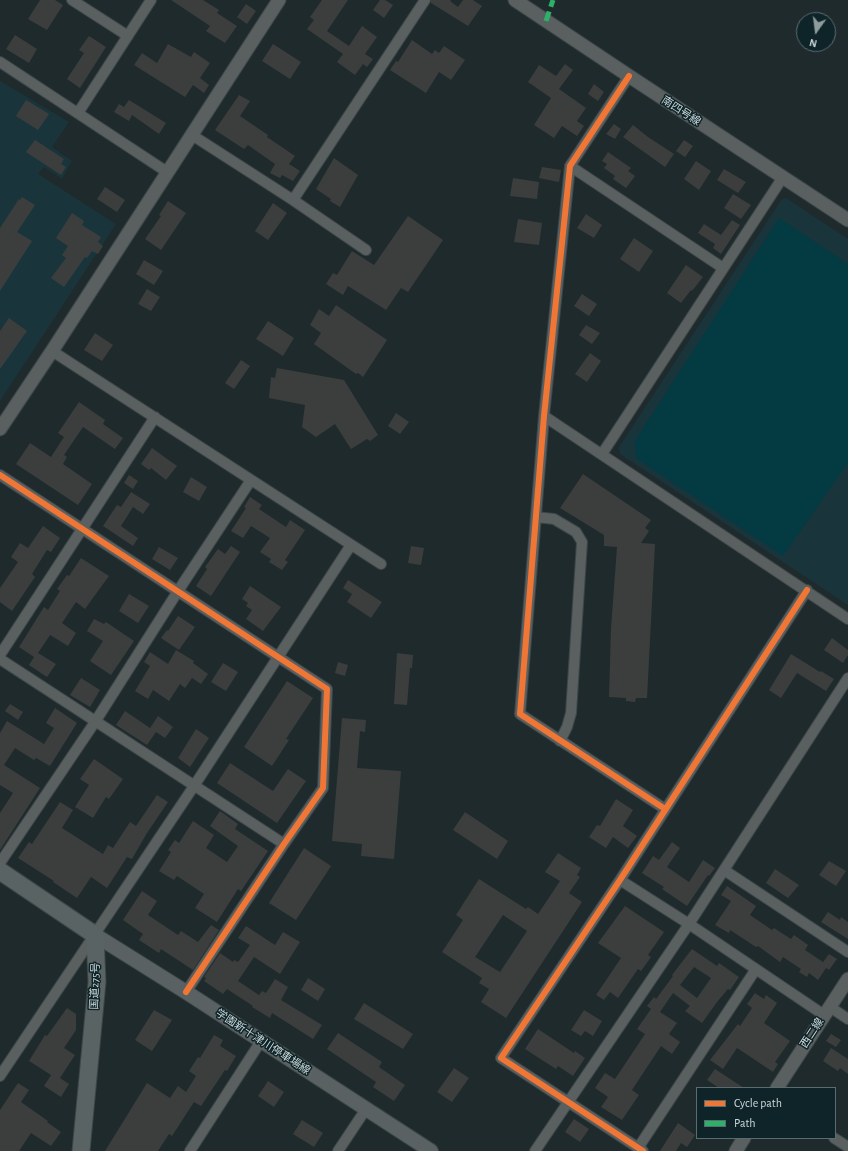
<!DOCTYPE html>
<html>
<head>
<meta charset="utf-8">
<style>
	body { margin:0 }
	#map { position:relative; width:848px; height:1151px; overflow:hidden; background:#1f2a2c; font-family:"Alegreya Sans",sans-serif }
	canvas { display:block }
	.legend { position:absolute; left:696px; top:1087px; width:140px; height:52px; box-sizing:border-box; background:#0f2428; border:1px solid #5b6c70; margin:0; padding:5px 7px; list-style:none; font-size:12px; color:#ccd9db }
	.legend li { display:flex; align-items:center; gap:8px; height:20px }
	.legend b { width:20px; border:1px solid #5b6c70 }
	.north { position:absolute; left:796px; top:12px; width:40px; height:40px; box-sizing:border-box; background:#0f2428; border:1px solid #5b6c70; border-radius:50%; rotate:194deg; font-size:11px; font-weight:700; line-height:16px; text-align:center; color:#ccd9db }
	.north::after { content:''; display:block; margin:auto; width:14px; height:18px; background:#8f9c9e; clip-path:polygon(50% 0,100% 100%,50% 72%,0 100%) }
</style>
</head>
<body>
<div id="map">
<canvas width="848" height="1151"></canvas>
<ul class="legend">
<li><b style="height:5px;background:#f07635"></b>Cycle path</li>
<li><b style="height:5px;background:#2db169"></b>Path</li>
</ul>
<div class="north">N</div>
</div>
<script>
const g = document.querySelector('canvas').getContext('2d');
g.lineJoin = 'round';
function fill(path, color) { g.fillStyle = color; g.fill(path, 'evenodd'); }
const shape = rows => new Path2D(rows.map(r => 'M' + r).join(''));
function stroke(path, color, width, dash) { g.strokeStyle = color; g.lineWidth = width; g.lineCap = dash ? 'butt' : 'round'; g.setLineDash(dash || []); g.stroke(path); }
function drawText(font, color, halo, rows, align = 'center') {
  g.font = font + ' "Alegreya Sans","Noto Sans JP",sans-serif'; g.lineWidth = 3; g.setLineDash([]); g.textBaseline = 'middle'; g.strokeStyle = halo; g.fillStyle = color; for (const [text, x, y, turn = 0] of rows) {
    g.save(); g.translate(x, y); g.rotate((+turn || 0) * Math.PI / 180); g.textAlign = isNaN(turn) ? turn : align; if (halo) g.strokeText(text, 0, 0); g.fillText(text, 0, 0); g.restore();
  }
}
const built = shape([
	[0,81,69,122,52,147,72,161,62,179,44,167,38,174,116,224,0,401],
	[786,198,848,239,848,605,620,454,619,447,782,199]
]);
const green = shape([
	[779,218,848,264,848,463,783,556,637,459,634,442]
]);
const building = shape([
	[40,0,55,0,63,5,47,30,28,19],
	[171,0,203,0,219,10,217,13,237,26,225,43,206,31,210,26],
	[322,0,348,0,327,31,349,46,362,26,377,37,365,54,373,59,367,67,363,64,355,75,337,62,343,54,307,29,314,20,310,17],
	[380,0,385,0,393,5,384,18,373,10],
	[431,0,451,0,450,1,458,7,463,0,473,0,482,6,468,26,431,3],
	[246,4,256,11,247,24,237,17],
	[15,35,37,49,29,63,6,49],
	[89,36,106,47,80,88,67,79,84,53,79,50],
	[412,40,432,54,435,50,439,53,444,46,465,60,451,80,439,72,426,93,390,70,396,61,398,62],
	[168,44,191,57,194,52,210,63,200,78,209,85,204,93,193,85,185,97,134,65,142,53,157,63],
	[273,44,301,62,290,79,262,61],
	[565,64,573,70,559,89,586,108,577,121,584,126,577,136,562,126,554,138,534,125,551,98,528,82,539,65,556,76],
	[594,84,604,92,598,101,588,94],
	[239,95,250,101,240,116,268,135,267,137,295,156,289,164,300,171,293,181,282,175,280,178,270,173,275,164,248,145,244,149,215,130],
	[26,100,49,114,38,130,16,116],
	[129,100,166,123,159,134,132,115,129,121,114,112,119,104,124,107],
	[614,124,621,129,615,139,606,134],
	[633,125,648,137,674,154,665,167,623,137],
	[35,140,64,159,61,164,66,167,61,175,26,152],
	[684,140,693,146,685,157,676,151],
	[608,152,631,168,628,171,635,176,626,188,613,179,615,176,604,168,607,164,602,161],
	[334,158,358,175,340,207,330,201,331,199,316,189],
	[696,161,711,171,699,190,684,179],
	[542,167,561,170,559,182,539,178],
	[724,169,746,182,738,193,717,180],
	[513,178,539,182,537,199,510,196],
	[105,187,125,200,117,212,97,199],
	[733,194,751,205,741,219,724,208],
	[22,197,35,205,17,232,32,241,0,291,0,228,19,199,20,200],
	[168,201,186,213,161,250,145,239,161,216,159,215],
	[273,203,287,213,268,240,255,231],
	[72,213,84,221,82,225,101,237,98,242,103,246,98,254,92,251,87,258,85,257,64,287,51,278,66,258,62,255,68,246,56,238],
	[586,214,602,225,594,238,577,228],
	[408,216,443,240,408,292,401,288,386,310,348,286,343,295,326,284,333,273,337,275,352,251,374,265],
	[518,219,542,223,539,245,514,242],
	[732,220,740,225,721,254,713,248,715,244,698,233,704,224,721,235],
	[634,238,653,251,639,272,620,259],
	[144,260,163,271,154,285,136,274],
	[686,265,703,277,692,291,691,290,681,303,667,293],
	[147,289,160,297,151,311,138,304],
	[582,294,597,304,589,316,574,306],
	[336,305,387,340,363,377,358,373,356,374,314,344,321,333,310,325,319,309,329,316],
	[9,318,27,331,0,369,0,331],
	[268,321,294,338,283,356,256,339],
	[586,325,600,333,592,344,579,335],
	[95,333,113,345,102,361,84,350],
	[590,353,601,361,587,382,575,374],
	[241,360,250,366,234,389,225,383],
	[277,368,344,380,378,435,370,441,367,439,351,449,335,424,316,437,302,427,305,405,269,398,271,377,275,378],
	[79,402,105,420,103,424,123,438,115,449,83,427,64,455,67,457,63,464,92,484,78,505,16,464,30,443,51,457,64,437,58,433],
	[396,413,409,422,400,434,388,426],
	[152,448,177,466,166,480,151,468,149,470,141,464],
	[583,474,651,520,645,528,649,531,641,543,655,544,647,698,636,698,635,702,626,701,626,698,609,697,611,628,617,547,604,546,604,535,560,508],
	[129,475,138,481,133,489,124,483],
	[191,477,207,487,199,501,183,492],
	[131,492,150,504,143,514,133,507,121,526,138,538,133,546,103,526,117,505,121,507],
	[250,497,262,505,259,509,286,527,290,520,305,530,285,560,288,562,282,570,269,562,271,559,260,552,270,538,251,526,243,538,231,531,246,508,244,507],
	[43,526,60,538,51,552,47,550,32,574,35,577,12,611,0,602,0,588,18,562,11,557,20,543,28,548],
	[231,546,240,552,211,596,196,586,207,569,205,567,218,549,225,554],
	[411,546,424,548,421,565,408,563],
	[159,547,178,558,170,570,152,559],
	[81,558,109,576,85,609,76,602,62,623,76,633,68,646,50,635,38,653,56,664,47,677,29,665,34,657,19,647,44,607,48,610,60,591,57,589,67,575,69,576],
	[348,580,382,602,371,618,347,602,352,594,343,588],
	[250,586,281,607,263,631,246,619,252,610,246,606,248,603,242,599],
	[129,594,149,606,138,623,119,611],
	[178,616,195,627,179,650,161,638,167,630,168,631],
	[94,619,104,624,106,622,134,641,111,675,90,661,103,641,87,631],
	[832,638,848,650,848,655,843,663,824,650],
	[176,650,194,661,193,663,208,674,201,684,192,678,185,688,180,684,169,701,153,690,148,699,135,691,150,666,144,662,150,652,168,664],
	[397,653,413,655,412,668,410,668,407,705,394,704],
	[791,654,820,672,821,671,834,679,826,691,797,673,781,698,769,690],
	[338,662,348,665,345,676,335,673],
	[223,663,238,672,226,691,211,682],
	[81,678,100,690,90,707,70,695],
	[287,681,313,698,286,739,289,740,272,766,244,747],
	[10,704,23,712,18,720,5,711],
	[55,708,77,723,50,766,36,758,34,760,15,748,4,765,40,788,0,850,0,813,13,793,0,785,0,733,7,721,44,744,54,728,46,723],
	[125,711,150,728,158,716,173,727,165,738,156,732,147,745,116,725],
	[342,718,366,720,365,732,360,731,357,768,401,771,394,859,361,856,362,844,332,841],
	[196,729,209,738,190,767,178,758],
	[94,759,123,779,109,799,106,797,93,818,75,807,89,785,80,779],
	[230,763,273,791,288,769,306,781,277,823,217,783],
	[157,795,168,802,147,833,132,859,127,857,107,888,91,877,77,898,53,882,54,881,18,858,29,842,32,844,60,802,73,810,62,828,103,854,108,845,113,848,130,822,136,826],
	[616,799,633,810,623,826,637,836,628,848,613,837,606,848,589,837,597,825,600,826],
	[220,811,238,824,235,829,268,851,241,891,238,889,217,922,195,908,204,894,177,876,174,880,159,871,171,852,168,850,175,840,179,843,193,821,214,835,206,848,227,862,238,846,210,826],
	[465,812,508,841,497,859,453,830],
	[672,842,680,848,667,867,689,882,703,860,715,868,709,876,708,875,687,906,662,889,664,887,642,873,653,856,659,860],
	[304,848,331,866,296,920,269,903],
	[558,853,581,868,577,875,580,877,569,893,582,902,506,1018,481,1002,489,989,479,983,482,978,442,952,463,920,456,915,479,879,526,909,528,907,538,914,560,881,545,872],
	[503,915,527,931,500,972,475,957],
	[829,861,846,871,836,886,819,875],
	[775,869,799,885,788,898,766,883],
	[727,886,756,906,750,915,772,930,774,928,791,939,794,935,808,945,805,950,823,962,829,954,837,959,829,970,826,968,818,980,809,973,807,977,799,972,801,969,783,957,780,962,758,946,756,947,730,930,729,933,715,925,731,901,721,895],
	[142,891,157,901,148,915,178,935,181,931,198,942,211,925,219,930,193,970,161,949,159,953,139,940,143,934,123,920],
	[625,906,664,932,648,955,651,957,641,971,638,969,618,998,610,992,604,1000,596,995,621,958,598,943],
	[828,912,840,920,841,917,848,922,848,939,821,922],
	[246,926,275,945,283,932,300,942,280,974,254,957,238,981,259,995,262,991,266,993,275,979,288,987,281,1000,322,1025,313,1039,272,1013,270,1018,252,1007,253,1006,227,989,223,994,204,981,206,978,204,977,220,953,233,962,234,960,238,962,250,945,238,938],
	[692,949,717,966,719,963,739,977,730,990,728,989,717,1002,702,1023,685,1011,690,1006,673,993,660,1012,677,1023,669,1034,680,1042,672,1054,661,1046,632,1090,639,1095,622,1120,601,1107,608,1097,595,1088,605,1073,615,1079,645,1034,637,1029,651,1009,647,1006,654,997,656,999,673,976,672,975],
	[694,967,711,978,697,998,680,985],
	[308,978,325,989,318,1001,301,990],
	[755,993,764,999,766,995,777,1003,764,1023,790,1041,775,1062,778,1064,773,1072,737,1048,723,1069,710,1060,738,1024,740,1026,752,1008,747,1004],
	[364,1003,413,1034,403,1049,354,1019],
	[67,1008,76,1014,76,1030,64,1048,75,1055,60,1078,69,1084,61,1097,44,1086,51,1075,29,1061,45,1035,47,1036],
	[154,1010,172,1020,152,1051,135,1040],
	[584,1010,602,1021,593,1036,585,1031,581,1036,571,1030],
	[538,1029,574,1053,575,1051,585,1058,573,1076,558,1066,556,1069,525,1049],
	[338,1033,382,1062,379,1067,405,1085,394,1101,373,1087,376,1082,327,1049],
	[831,1034,841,1040,836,1047,826,1041],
	[214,1035,223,1040,220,1046,236,1056,227,1071,225,1070,201,1106,194,1102,172,1136,169,1134,158,1151,105,1151,147,1083,170,1098,178,1086,186,1092,196,1076,189,1071,198,1057,200,1058],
	[831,1048,848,1059,848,1074,840,1068,838,1071,823,1061],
	[454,1068,469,1078,452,1102,437,1092],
	[715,1069,744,1088,719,1088,707,1080],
	[268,1081,284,1092,274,1107,258,1096],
	[18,1083,29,1090,21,1102,48,1121,47,1122,61,1132,51,1146,31,1133,19,1151,0,1151,0,1110],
	[574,1119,589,1129,580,1142,565,1132],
	[302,1120,323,1133,314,1147,293,1134],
	[678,1123,695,1135,687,1147,681,1143,676,1151,660,1151]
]);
const minor = shape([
	[72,0,128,36],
	[0,62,167,172],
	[629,76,570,166,544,416,520,714,665,809],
	[78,113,151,0],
	[192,135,293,200,366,250],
	[570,166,723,268],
	[293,200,425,0],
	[52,351,381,564],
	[544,416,848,619],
	[602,454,783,177],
	[0,475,327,689,323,788,284,844,186,992],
	[536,517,554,519,576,532,582,542,571,713,567,727,560,741],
	[0,655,155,417],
	[0,659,284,844],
	[0,863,95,722,178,591,251,480],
	[724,870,848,952],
	[620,880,689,924,824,1015],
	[830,1007,848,1019],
	[0,1076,194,786,351,545],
	[834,1138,848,1147],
	[638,1148,756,969],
	[190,1151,261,1041],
	[338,1151,366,1109],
	[535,1151,689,924,848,678],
	[643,1151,501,1058,620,880,807,590]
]);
const tertiary = shape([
	[515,0,629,76,848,220],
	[0,429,52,351,279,0],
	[777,1088,848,979],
	[736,1151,744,1138]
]);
const secondary = shape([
	[95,935,186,992,431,1151]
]);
const trunk = shape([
	[0,871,95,935,97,982,81,1151]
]);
const quiet = shape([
	[546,21,553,0]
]);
const cycleway = shape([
	[629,76,570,166,544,416,520,714,665,809],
	[0,475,327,689,323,788,284,844,186,992],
	[643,1151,501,1058,620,880,807,590]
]);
const streetNames = [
	["南四号線",681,111,33],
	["国道275号",95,986,-88],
	["西二線",812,1033,-57],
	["学園新十津川停車場線",263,1042,33]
];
fill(built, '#19353b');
fill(green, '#043a42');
fill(building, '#3c3e3d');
stroke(minor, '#3c4547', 12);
stroke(tertiary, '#3c4547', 15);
stroke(secondary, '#3c4547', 16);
stroke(trunk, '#3c4547', 19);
stroke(minor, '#5a5f60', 10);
stroke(tertiary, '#5a5f60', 13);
stroke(secondary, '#5a6163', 14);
stroke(trunk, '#5a6364', 17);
stroke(quiet, '#2db169', 5, [10, 5]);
stroke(cycleway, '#f07635', 6);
drawText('11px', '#ccd9db', '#0f2428', streetNames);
</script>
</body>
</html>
